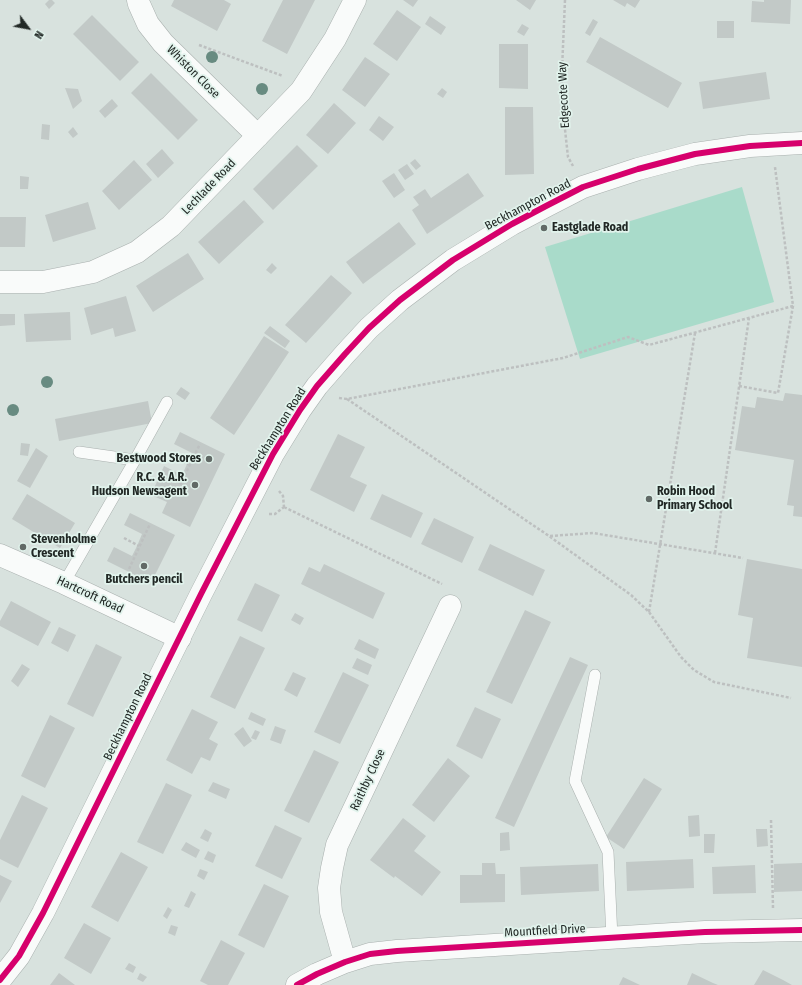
<!DOCTYPE html>
<html>
<head>
<meta charset="utf-8">
<style>
	body { margin:0 }
	#map { position:relative; width:802px; height:985px; overflow:hidden; background:#d8e2de; font-family:"Fira Sans Condensed",sans-serif }
	canvas { display:block }
	.north { position:absolute; left:8px; top:8px; width:40px; height:40px; -webkit-text-stroke:3px #e1f3ec; paint-order:stroke; rotate:122deg; font-size:11px; font-weight:700; line-height:16px; text-align:center; color:#212825 }
	.north::after { content:''; display:block; margin:auto; width:14px; height:18px; background:#212825; clip-path:polygon(50% 0,100% 100%,50% 72%,0 100%) }
</style>
</head>
<body>
<div id="map">
<canvas width="802" height="985"></canvas>
<div class="north">N</div>
</div>
<script>
const g = document.querySelector('canvas').getContext('2d');
g.lineJoin = 'round';
function fill(path, color) { g.fillStyle = color; g.fill(path, 'evenodd'); }
const shape = rows => new Path2D(rows.map(r => 'M' + r).join(''));
function stroke(path, color, width, dash) { g.strokeStyle = color; g.lineWidth = width; g.lineCap = dash ? 'butt' : 'round'; g.setLineDash(dash || []); g.stroke(path); }
function drawText(font, color, halo, rows, align = 'center') {
  g.font = font + ' "Fira Sans Condensed",sans-serif'; g.lineWidth = 3.5; g.setLineDash([]); g.textBaseline = 'middle'; g.strokeStyle = halo; g.fillStyle = color; for (const [text, x, y, turn = 0] of rows) {
    g.save(); g.translate(x, y); g.rotate((+turn || 0) * Math.PI / 180); g.textAlign = isNaN(turn) ? turn : align; if (halo) g.strokeText(text, 0, 0); g.fillText(text, 0, 0); g.restore();
  }
}
const green = shape([
	[742,187,774,302,580,359,545,247]
]);
const building = shape([
	[49,0,52,0,55,3,49,9,45,4],
	[174,0,224,0,231,4,217,31,171,6],
	[283,0,315,0,287,54,262,41],
	[403,0,418,0,413,7],
	[516,0,536,0,530,10],
	[613,0,640,0,635,8,627,3,625,7],
	[764,0,791,0,790,24,751,22,752,1,764,2],
	[397,10,421,27,397,61,373,44],
	[92,15,139,62,120,81,73,34],
	[430,16,446,27,441,35,425,24],
	[593,19,598,22,590,36,585,33],
	[717,21,734,21,734,38,717,38],
	[522,24,529,28,524,36,517,32],
	[600,37,682,83,668,108,586,62],
	[499,44,528,44,528,89,499,88],
	[365,57,390,74,365,107,342,90],
	[766,72,770,99,703,109,699,82],
	[151,73,198,120,178,140,131,93],
	[65,88,78,89,82,101,73,109],
	[442,88,447,92,443,98,437,94],
	[112,99,118,106,105,118,99,111],
	[334,103,356,123,328,154,306,135],
	[505,107,533,107,534,174,505,175],
	[379,116,394,127,383,141,369,130],
	[42,124,50,125,49,140,41,139],
	[73,127,78,134,73,138,68,132],
	[297,145,318,166,273,210,253,189],
	[162,149,174,163,158,178,146,164],
	[415,159,421,166,416,170,410,163],
	[134,160,152,180,119,210,102,191],
	[407,164,414,174,405,180,398,170],
	[394,173,405,190,394,198,382,181],
	[468,173,484,196,427,234,412,210,419,205,413,197,425,189,431,198],
	[20,176,29,177,28,189,20,189],
	[244,200,264,222,219,264,198,242],
	[88,202,96,229,53,242,45,215],
	[0,217,26,217,25,247,0,247],
	[399,222,416,244,363,284,346,262],
	[188,253,204,279,153,312,136,286],
	[272,263,277,268,271,274,266,270],
	[331,275,352,293,306,343,285,325],
	[126,296,136,331,115,337,113,328,91,335,84,308],
	[70,312,71,340,26,342,24,314],
	[0,314,15,314,15,325,0,326],
	[270,326,290,341,285,348,264,333],
	[264,336,289,352,234,435,210,418],
	[181,387,190,393,185,400,176,394],
	[785,393,802,395,802,517,793,516,794,506,787,505,794,460,735,450,742,406,755,408,757,397,783,401],
	[148,401,152,423,59,441,55,419],
	[180,432,225,454,190,527,162,513,167,502,151,495,164,466,182,475,192,453,174,444],
	[338,434,365,447,350,477,367,485,354,512,310,490],
	[21,443,30,444,28,456,20,455],
	[36,448,48,456,30,488,17,481],
	[27,494,75,523,60,548,12,519],
	[382,494,423,513,411,538,370,519],
	[130,513,175,535,151,583,107,561,114,547,132,556,137,546,142,534,124,525],
	[434,518,474,537,462,563,421,544],
	[490,544,545,570,533,596,478,570],
	[747,559,802,569,802,667,747,658,753,618,738,615],
	[324,564,385,593,373,619,301,584,309,567,320,572],
	[255,583,280,595,262,632,237,620],
	[11,601,51,622,38,646,0,626,0,621],
	[525,610,551,622,512,704,486,692],
	[295,613,304,618,300,625,291,620],
	[59,627,76,635,68,652,51,643],
	[240,636,265,648,235,709,210,697],
	[359,639,379,649,375,659,354,649],
	[96,644,122,657,93,717,67,704],
	[570,657,588,665,514,827,495,818],
	[357,658,372,665,368,675,352,668],
	[22,664,30,669,18,687,11,681],
	[293,672,306,678,297,697,284,690],
	[343,672,369,685,340,744,314,732],
	[475,707,501,719,482,759,456,746],
	[192,709,218,722,209,739,218,744,210,761,201,757,192,774,166,760],
	[251,712,266,719,263,726,248,719],
	[50,715,75,728,45,788,21,776],
	[275,726,286,730,281,744,270,740],
	[243,727,252,741,244,747,234,734],
	[255,730,260,732,256,740,251,738],
	[314,750,339,762,309,823,284,811],
	[448,758,470,776,434,822,412,805],
	[644,778,662,789,624,849,606,837],
	[213,782,230,789,226,799,208,791],
	[166,783,192,795,163,854,137,842],
	[22,795,48,808,18,868,0,859,0,840],
	[699,815,700,836,689,837,688,816],
	[403,818,426,836,414,851,441,872,422,896,395,876,394,878,370,860],
	[275,825,302,838,282,879,255,866],
	[205,829,212,833,208,842,200,838],
	[756,829,767,829,768,846,757,847],
	[509,832,510,850,500,851,500,833],
	[704,834,715,834,714,853,704,853],
	[186,842,200,850,196,858,181,850],
	[208,851,216,855,213,863,204,859],
	[121,852,148,867,118,922,91,907],
	[693,859,694,888,627,891,626,862],
	[482,863,495,863,496,874,505,874,505,902,460,903,460,875,482,875],
	[802,863,802,891,774,892,774,864],
	[598,864,599,891,521,895,520,867],
	[755,865,756,893,713,894,712,867],
	[200,869,208,872,204,880,197,876],
	[0,875,12,881,0,903],
	[264,884,289,896,264,948,238,935],
	[191,891,196,894,189,908,184,906],
	[168,907,172,910,167,919,163,916],
	[84,923,111,938,91,974,64,958],
	[171,925,178,927,175,936,168,933],
	[221,940,245,953,228,985,208,985,200,981],
	[129,963,136,967,133,973,125,969],
	[763,970,783,980,792,985,754,985],
	[59,973,75,985,50,985],
	[140,973,147,977,143,982,137,979],
	[692,973,713,983,718,985,687,985],
	[623,977,640,985,619,985]
]);
const path = shape([
	[565,0,561,93,568,157,573,166],
	[199,45,283,76],
	[739,386,778,393,793,306],
	[339,398,347,399,563,358,628,337,649,345,793,306,775,167],
	[347,399,549,536,631,595,649,612,681,657,694,670,714,682,791,698],
	[169,455,190,465],
	[178,489,200,444],
	[279,491,283,496,284,507],
	[284,507,442,584],
	[269,514,275,514,284,507],
	[550,536,593,533,743,558],
	[124,538,139,546],
	[715,553,749,318],
	[129,569,150,524],
	[649,612,695,333],
	[771,820,773,908]
]);
const lane = shape([
	[79,452,135,460],
	[64,583,135,460,167,402],
	[595,675,575,781,608,852,612,938]
]);
const street = shape([
	[138,0,139,4,148,24,163,43,258,136],
	[0,282,43,282,93,272,137,252,171,226,301,91,335,39,355,0],
	[0,555,64,583,180,638],
	[345,962,331,912,329,888,332,868,337,845,450,606],
	[297,985,317,974,345,962,370,954,397,951,705,932,802,930]
]);
const secondary = shape([
	[0,980,19,956,43,913,201,594,273,454,300,410,317,386,345,354,369,328,400,300,453,260,512,224,546,206,583,187,638,169,695,154,750,146,802,143]
]);
const cycleway = shape([
	[0,980,19,956,43,913,201,594,273,454,300,410,317,386,345,354,369,328,400,300,453,260,512,224,546,206,583,187,638,169,695,154,750,146,802,143],
	[297,985,317,974,345,962,370,954,397,951,705,932,802,930]
]);
const trees = [
	[212,57],
	[262,89],
	[47,382],
	[13,410]
];
const markers = [
	[544,228,4,"#616966"],
	[209,459,4,"#616966"],
	[195,485,4,"#616966"],
	[649,499,4,"#616966"],
	[23,547,4,"#616966"],
	[144,566,4,"#616966"]
];
const streetNames = [
	["Whiston Close",193,72,45],
	["Edgecote Way",564,95,-93],
	["Lechlade Road",209,187,-46],
	["Beckhampton Road",528,205,-28],
	["Beckhampton Road",278,429,-58],
	["Hartcroft Road",90,595,25],
	["Beckhampton Road",128,717,-64],
	["Raithby Close",368,780,-65],
	["Mountfield Drive",545,931,-3]
];
const poiNames = [
	["Eastglade Road",552,228],
	["Bestwood Stores",201,459,"right"],
	["R.C. & A.R.",187,478,"right"],
	["Hudson Newsagent",187,492,"right"],
	["Robin Hood",657,492],
	["Primary School",657,506],
	["Stevenholme",31,540],
	["Crescent",31,554],
	["Butchers pencil",144,580,"center"]
];
fill(green, '#a9dbca');
fill(building, '#c2c9c7');
stroke(lane, '#a9b0ae', 12);
stroke(street, '#a9b0ae', 23);
stroke(secondary, '#a9b0ae', 23);
stroke(path, '#bdc0c0', 2.5, [3, 2]);
stroke(lane, '#f9fbfa', 11);
stroke(street, '#f9fbfa', 22);
stroke(secondary, '#f9fbfa', 22);
stroke(cycleway, '#d6006c', 6);
g.fillStyle = '#688b81';
for (const [x, y] of trees) { g.beginPath(); g.arc(x, y, 6, 0, 2 * Math.PI); g.fill(); }
for (const [x, y, r, color] of markers) { const dot = new Path2D(); dot.arc(x, y, r, 0, 2 * Math.PI); g.fillStyle = color; g.fill(dot); stroke(dot, '#e1f3ec', 1.5); }
drawText('12px', '#212825', '#e1f3ec', streetNames);
drawText('bold 12px', '#212825', '#e1f3ec', poiNames, 'left');
</script>
</body>
</html>
